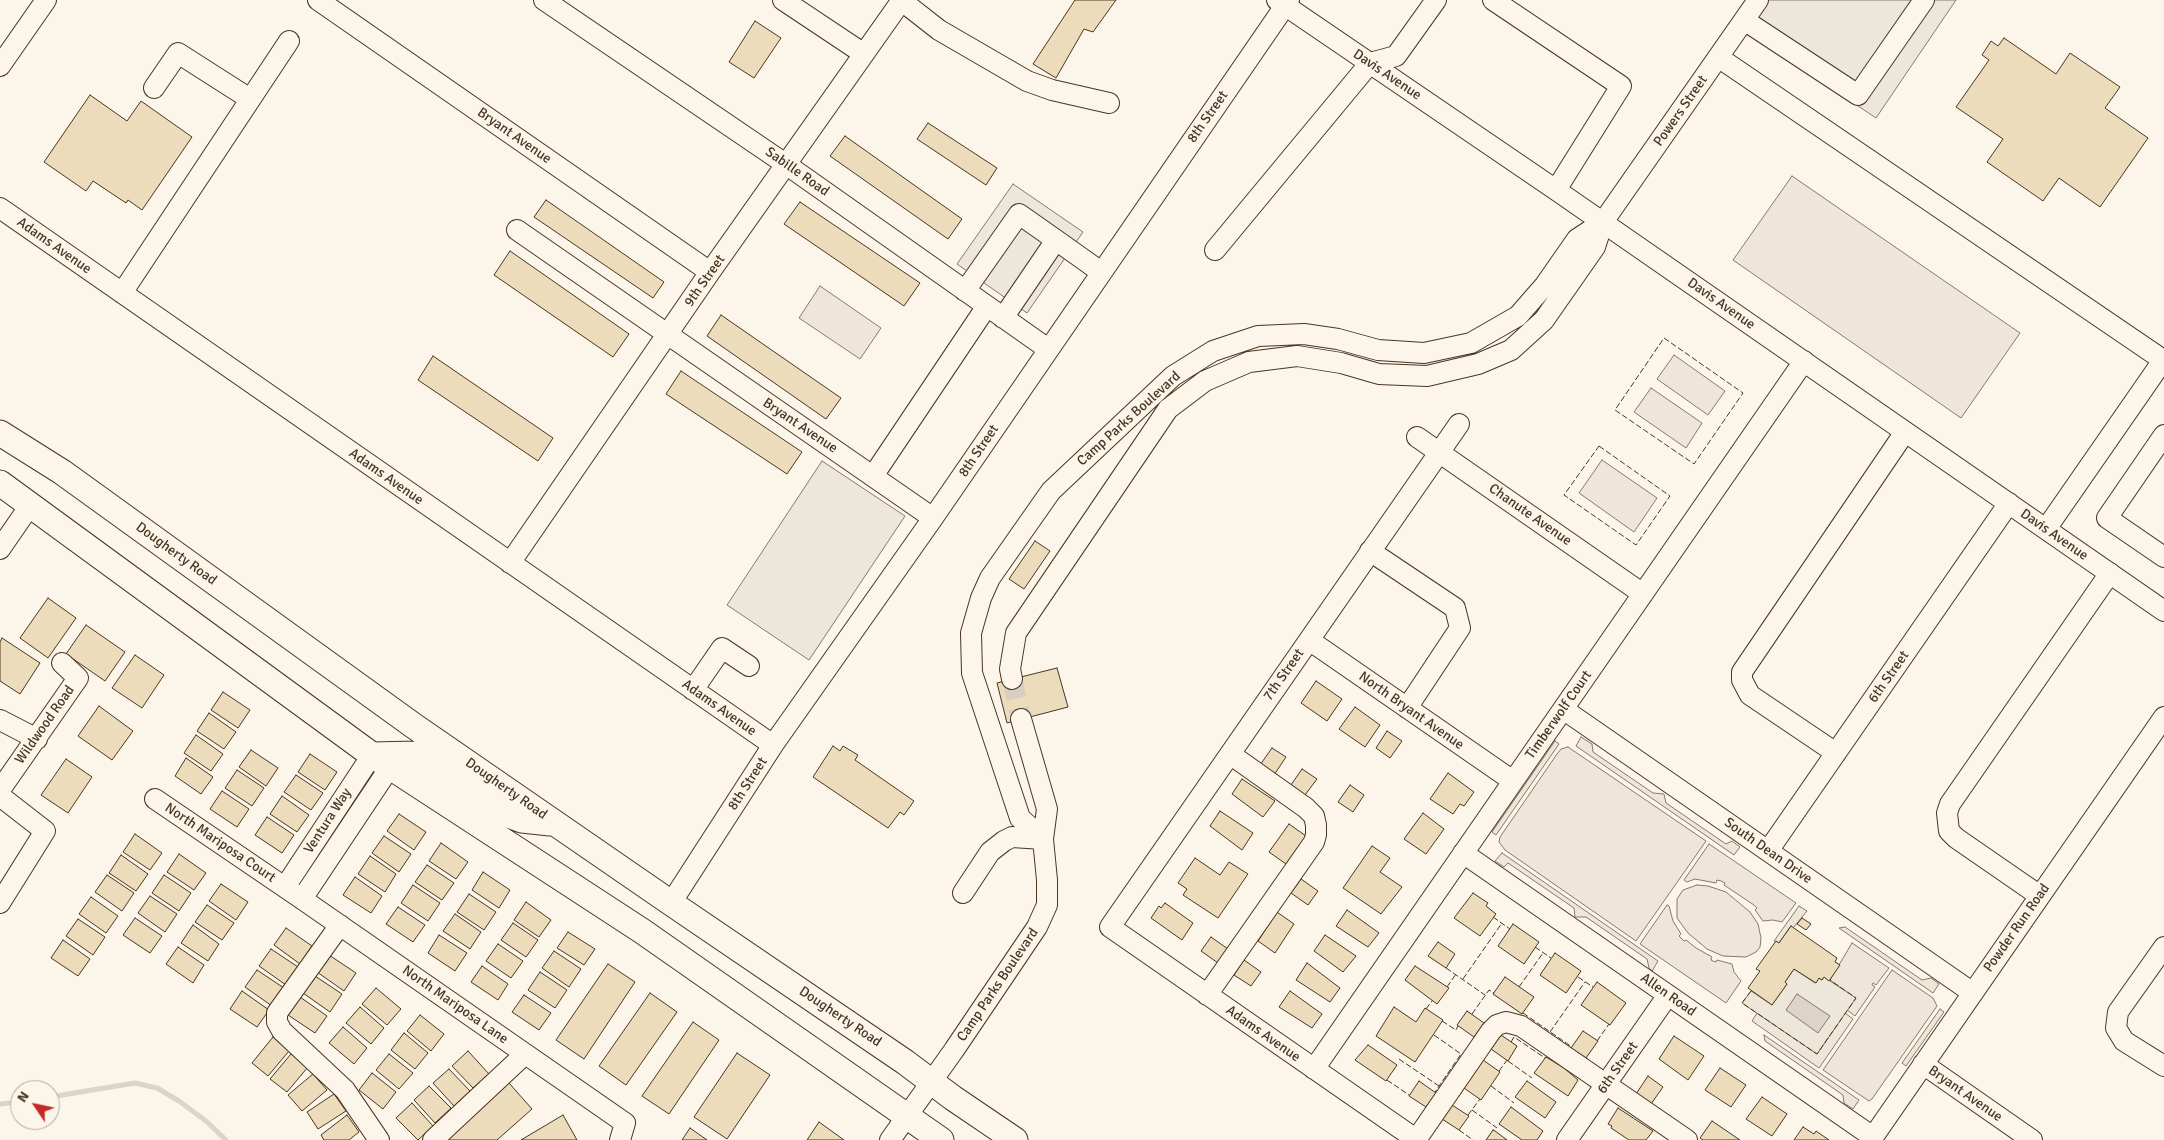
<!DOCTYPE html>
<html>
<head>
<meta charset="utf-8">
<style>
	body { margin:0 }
	#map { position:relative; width:2164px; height:1140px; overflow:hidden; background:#fbf6e9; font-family:Signika,sans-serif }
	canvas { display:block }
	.north { position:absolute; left:10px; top:1080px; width:50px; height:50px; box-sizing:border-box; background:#fbf6e9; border:1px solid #b4a999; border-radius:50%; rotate:304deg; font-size:14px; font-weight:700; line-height:20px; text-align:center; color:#4a3520 }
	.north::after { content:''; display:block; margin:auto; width:18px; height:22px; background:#c62828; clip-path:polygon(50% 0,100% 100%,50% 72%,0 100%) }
</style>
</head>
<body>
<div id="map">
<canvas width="2164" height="1140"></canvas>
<div class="north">N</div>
</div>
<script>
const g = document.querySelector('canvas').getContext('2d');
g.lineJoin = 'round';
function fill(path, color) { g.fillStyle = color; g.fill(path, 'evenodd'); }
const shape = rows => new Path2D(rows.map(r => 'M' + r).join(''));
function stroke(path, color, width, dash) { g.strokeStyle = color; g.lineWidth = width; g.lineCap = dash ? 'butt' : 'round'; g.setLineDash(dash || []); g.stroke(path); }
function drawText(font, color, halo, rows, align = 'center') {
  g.font = font + ' Signika,sans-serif'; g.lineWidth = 4; g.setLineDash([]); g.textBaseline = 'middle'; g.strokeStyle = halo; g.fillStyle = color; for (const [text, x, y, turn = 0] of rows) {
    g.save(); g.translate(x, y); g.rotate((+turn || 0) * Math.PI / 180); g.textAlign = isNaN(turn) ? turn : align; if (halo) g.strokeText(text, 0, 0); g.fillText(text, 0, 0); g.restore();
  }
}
const green = shape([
	[1792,176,2020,333,1961,418,1733,260,1792,176],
	[820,286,881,328,860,359,799,318,820,286],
	[1674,355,1725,391,1708,415,1657,379,1674,355],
	[1651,388,1702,423,1686,448,1634,412,1651,388],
	[1602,460,1657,498,1634,532,1579,493,1602,460],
	[1581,737,1592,744,1593,752,1653,793,1664,794,1666,803,1726,844,1732,841,1740,847,1734,855,1576,746,1581,737],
	[1555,741,1559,744,1496,835,1492,832,1555,741],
	[1568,747,1706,841,1636,941,1505,850,1499,842,1500,837,1557,754,1561,749,1568,747],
	[1709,844,1796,903,1782,922,1773,920,1763,921,1755,910,1757,908,1754,905,1724,885,1725,883,1721,881,1717,880,1716,883,1695,879,1687,882,1684,880,1709,844],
	[1502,853,1658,961,1652,971,1649,968,1647,959,1586,917,1575,917,1574,908,1508,863,1504,867,1495,861,1502,853],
	[1697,885,1708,886,1726,892,1750,912,1758,924,1761,938,1760,947,1756,952,1746,957,1723,956,1707,949,1688,933,1677,918,1677,899,1683,890,1697,885],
	[1667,905,1669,906,1673,921,1681,934,1679,936,1684,941,1686,940,1696,948,1712,957,1711,960,1713,961,1716,962,1717,960,1732,964,1734,972,1741,981,1726,1003,1640,944,1667,905],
	[1799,906,1807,911,1793,928,1790,927,1779,943,1774,941,1799,906],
	[1845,927,1922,980,1931,978,1939,984,1933,993,1839,928,1845,927],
	[1852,943,1889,968,1876,985,1873,983,1872,985,1875,987,1855,1016,1847,1010,1855,998,1830,980,1852,943],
	[1892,970,1933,998,1937,1006,1872,1099,1869,1101,1823,1070,1892,970],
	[1940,1009,1944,1012,1906,1066,1902,1063,1940,1009],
	[1757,1013,1817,1054,1845,1013,1853,1019,1819,1068,1752,1021,1757,1013],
	[1764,1035,1859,1100,1853,1109,1844,1103,1843,1095,1765,1041,1764,1035]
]);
const parking = shape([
	[1767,0,1956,0,1876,118,1746,31,1767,0],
	[1013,184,1083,232,1027,313,957,264,1013,184],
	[822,461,905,516,809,660,727,605,822,461],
	[1794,969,1815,983,1819,978,1822,980,1824,977,1856,998,1817,1054,1742,1003,1751,991,1772,1005,1787,984,1785,982,1794,969]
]);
const water = shape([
	[1797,994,1830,1016,1818,1033,1786,1010,1797,994]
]);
const stream = shape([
	[50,1097,135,1083,157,1088,179,1101,206,1121,226,1140],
	[0,1104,20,1102]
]);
const building = shape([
	[1075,0,1116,0,1093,32,1084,29,1056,78,1033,64,1075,0],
	[755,21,781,38,754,78,729,62,755,21],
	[2004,38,2056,74,2070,53,2120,87,2105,108,2148,138,2100,207,2059,178,2043,201,1987,162,2003,139,1956,107,1989,60,1982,55,1991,41,1998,46,2004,38],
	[90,95,127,121,141,101,192,137,142,210,128,200,126,203,93,181,86,191,44,162,90,95],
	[928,123,997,168,986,185,917,139,928,123],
	[845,136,962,219,948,239,830,156,845,136],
	[546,200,664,282,653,298,534,217,546,200],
	[800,202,920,283,904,306,784,224,800,202],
	[510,251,629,334,613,357,494,275,510,251],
	[721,315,841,398,826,419,707,336,721,315],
	[433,356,553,438,538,461,418,380,433,356],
	[681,371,802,452,787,474,666,394,681,371],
	[1035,541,1050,551,1024,589,1009,579,1035,541],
	[48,598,76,618,48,658,20,638,48,598],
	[86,625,125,652,105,681,66,654,86,625],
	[2,638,40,663,20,694,0,681,0,642,2,638],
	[135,655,164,675,142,708,112,688,135,655],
	[1057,668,1068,707,1007,723,997,683,1057,668],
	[1316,681,1342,699,1327,721,1301,703,1316,681],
	[223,692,250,710,238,728,211,710,223,692],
	[99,706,133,731,112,760,78,736,99,706],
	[1355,707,1380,725,1365,747,1339,729,1355,707],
	[209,713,236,732,224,749,197,731,209,713],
	[1387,731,1402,741,1390,758,1376,748,1387,731],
	[196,735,223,754,211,771,184,753,196,735],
	[833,746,840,751,843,746,858,755,855,760,914,801,904,815,900,812,888,828,813,777,833,746],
	[1272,748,1286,757,1274,775,1260,765,1272,748],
	[251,750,278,768,266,786,239,767,251,750],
	[310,754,337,772,325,790,298,772,310,754],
	[186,758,213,777,201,794,175,776,186,758],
	[66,759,92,777,68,813,41,795,66,759],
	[1302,769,1317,779,1305,795,1291,785,1302,769],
	[237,770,264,788,252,806,225,788,237,770],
	[1448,773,1474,792,1464,806,1460,804,1453,814,1430,799,1448,773],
	[296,775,323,793,311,810,284,792,296,775],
	[1242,779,1275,801,1263,817,1232,794,1242,779],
	[1350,785,1364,795,1353,812,1338,802,1350,785],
	[222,791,249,809,237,827,210,809,222,791],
	[282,796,309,815,297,832,270,814,282,796],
	[1220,811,1253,833,1242,850,1210,826,1220,811],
	[1423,813,1444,829,1426,854,1404,839,1423,813],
	[399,814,426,832,414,850,387,831,399,814],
	[267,817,294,835,282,853,255,835,267,817],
	[1289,824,1306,836,1286,864,1269,852,1289,824],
	[135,834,162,853,150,870,123,852,135,834],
	[384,836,411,854,399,872,372,853,384,836],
	[441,843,468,862,456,879,429,861,441,843],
	[1372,846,1390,858,1380,872,1402,887,1381,914,1343,888,1372,846],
	[179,854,206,873,194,890,167,872,179,854],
	[121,855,148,874,136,891,109,873,121,855],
	[370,856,396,874,385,892,358,874,370,856],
	[1195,858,1220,875,1229,862,1248,874,1218,918,1183,895,1187,889,1178,883,1195,858],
	[427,865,454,883,442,900,415,882,427,865],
	[483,872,510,890,499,908,472,890,483,872],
	[107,875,134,893,122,911,95,892,107,875],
	[164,875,191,893,179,911,152,893,164,875],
	[355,877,382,896,371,913,343,895,355,877],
	[1301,879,1318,891,1308,905,1291,893,1301,879],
	[221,884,248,902,236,920,209,901,221,884],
	[413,885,440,903,428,921,401,903,413,885],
	[1473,893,1488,903,1486,906,1496,914,1480,936,1454,918,1473,893],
	[469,894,496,912,484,930,457,912,469,894],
	[150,896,177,914,165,932,138,913,150,896],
	[91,897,118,916,106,933,79,914,91,897],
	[526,902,551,920,539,937,514,920,526,902],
	[1165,903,1193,923,1182,940,1151,918,1159,906,1161,908,1165,903],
	[207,905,234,923,222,940,195,922,207,905],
	[398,907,425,925,413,942,386,924,398,907],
	[1347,910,1379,933,1368,947,1336,926,1347,910],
	[1277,912,1294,924,1275,953,1258,941,1277,912],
	[455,914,481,932,470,949,443,931,455,914],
	[135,918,162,936,150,953,123,935,135,918],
	[1802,918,1811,924,1806,930,1797,924,1802,918],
	[78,919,105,937,93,955,66,936,78,919],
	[513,923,538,940,526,957,501,940,513,923],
	[1513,924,1539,942,1524,964,1498,946,1513,924],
	[193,925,219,944,208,961,181,943,193,925],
	[1791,926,1837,958,1835,962,1840,965,1829,981,1824,977,1822,980,1819,978,1816,983,1794,969,1785,982,1787,984,1772,1005,1748,988,1760,971,1756,969,1776,941,1779,943,1791,926],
	[286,928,312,946,300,964,274,945,286,928],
	[568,932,595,949,584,965,557,948,568,932],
	[439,935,467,953,455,971,428,953,439,935],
	[1325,935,1356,956,1343,972,1314,951,1325,935],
	[1211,937,1228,949,1218,963,1201,951,1211,937],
	[63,940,90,959,78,976,51,958,63,940],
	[1438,942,1455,954,1446,968,1428,956,1438,942],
	[498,944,523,961,511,978,486,961,498,944],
	[178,947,204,965,193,983,166,964,178,947],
	[271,949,298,967,286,985,259,966,271,949],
	[554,951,581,969,569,987,542,968,554,951],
	[1555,953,1581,971,1566,993,1540,975,1555,953],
	[329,955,356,973,344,991,317,972,329,955],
	[1244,960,1261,972,1251,986,1234,975,1244,960],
	[1307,963,1340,988,1330,1002,1296,980,1307,963],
	[608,964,635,982,584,1059,556,1040,608,964],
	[482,966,508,984,498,1000,471,982,482,966],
	[1415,966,1449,988,1437,1004,1405,980,1415,966],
	[257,970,284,988,272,1006,245,987,257,970],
	[540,972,567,990,555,1008,528,990,540,972],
	[315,976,342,994,330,1012,303,993,315,976],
	[1505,977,1534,997,1522,1014,1493,994,1505,977],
	[1597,982,1626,1003,1610,1025,1581,1005,1597,982],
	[376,988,401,1009,387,1025,362,1004,376,988],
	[242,991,269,1010,257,1027,230,1009,242,991],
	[1290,991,1322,1014,1312,1028,1279,1007,1290,991],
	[650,993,677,1012,626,1085,599,1066,650,993],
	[524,995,551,1013,539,1030,512,1012,524,995],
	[300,997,327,1016,315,1033,288,1015,300,997],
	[360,1007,384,1028,371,1044,346,1023,360,1007],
	[1394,1007,1416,1022,1425,1008,1443,1020,1415,1062,1376,1036,1394,1007],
	[1467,1011,1484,1023,1474,1037,1457,1025,1467,1011],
	[420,1015,444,1034,431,1051,407,1031,420,1015],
	[693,1022,719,1040,669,1114,642,1096,693,1022],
	[343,1027,367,1048,354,1064,329,1043,343,1027],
	[1583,1031,1598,1041,1586,1058,1571,1048,1583,1031],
	[404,1033,428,1053,415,1069,391,1050,404,1033],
	[1501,1035,1517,1046,1508,1061,1491,1049,1501,1035],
	[1674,1036,1704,1056,1688,1080,1659,1059,1674,1036],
	[273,1037,289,1051,268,1076,252,1063,273,1037],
	[1368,1045,1397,1065,1386,1081,1355,1060,1368,1045],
	[468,1051,489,1074,473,1088,452,1066,468,1051],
	[737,1053,770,1075,727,1139,694,1117,737,1053],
	[291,1054,308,1067,287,1092,270,1079,291,1054],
	[389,1054,413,1073,399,1089,376,1070,389,1054],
	[1546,1057,1564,1068,1578,1080,1568,1096,1534,1073,1546,1057],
	[1483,1060,1500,1072,1481,1100,1464,1088,1483,1060],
	[1720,1068,1746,1085,1731,1107,1705,1090,1720,1068],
	[449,1069,470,1091,454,1106,433,1083,449,1069],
	[372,1073,396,1092,383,1109,359,1090,372,1073],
	[313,1074,327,1090,302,1111,288,1095,313,1074],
	[1648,1076,1663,1087,1651,1104,1636,1094,1648,1076],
	[1419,1081,1436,1093,1426,1107,1409,1096,1419,1081],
	[1527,1081,1556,1102,1545,1118,1515,1097,1527,1081],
	[509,1083,532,1109,497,1140,446,1140,509,1083],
	[429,1086,451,1108,435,1123,414,1100,429,1086],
	[334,1094,346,1111,318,1129,307,1112,334,1094],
	[1762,1097,1787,1114,1772,1136,1746,1119,1762,1097],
	[412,1103,433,1126,418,1140,396,1118,412,1103],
	[1452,1105,1469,1116,1459,1130,1442,1119,1452,1105],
	[1511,1107,1543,1131,1537,1140,1522,1140,1499,1124,1511,1107],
	[1618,1108,1653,1131,1646,1140,1629,1140,1611,1128,1612,1126,1608,1124,1618,1108],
	[347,1115,359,1132,349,1140,324,1140,321,1135,347,1115],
	[563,1115,577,1140,521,1140,563,1115],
	[1712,1121,1740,1140,1703,1140,1700,1138,1712,1121],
	[819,1122,844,1140,807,1140,819,1122],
	[1803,1127,1814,1134,1816,1131,1829,1140,1794,1140,1803,1127],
	[690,1128,707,1140,682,1140,690,1128],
	[1493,1130,1495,1131,1507,1140,1486,1140,1493,1130]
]);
const minorTunnel = shape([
	[1012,679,1021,719]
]);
const minor = shape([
	[318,0,710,272],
	[544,0,787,165,1048,349],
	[783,0,864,54],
	[1277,0,1556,190,2164,611],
	[1493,0,1621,86,1556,190],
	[902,1,939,30,1027,81,1052,90,1109,103],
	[1744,20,1858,95,1924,0],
	[1718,57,2163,360],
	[0,66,46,0],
	[154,88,178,53,250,99],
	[0,208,773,745],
	[517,230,933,518],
	[1056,240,1101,272],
	[1215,250,1370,63,1396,56,1436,0],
	[965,291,1019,214,1056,240,1003,318],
	[122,293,289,41],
	[2164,435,2107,518,2164,557],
	[1417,437,1643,594],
	[873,476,987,306],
	[2046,529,2164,359],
	[0,549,31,504],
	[1370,551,1455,608,1460,628,1407,708],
	[510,563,710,272,902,0],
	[1309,640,1513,781],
	[1012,679,1010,669,1016,633,1168,409,1205,381,1249,362,1297,356,1341,363,1379,374,1427,376,1478,364,1511,350,1544,320,1595,247,1603,222,1758,0],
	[693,690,722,648,749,666],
	[1563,709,1973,993],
	[0,720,37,739],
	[1836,753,1750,695,1742,680,1742,672,1905,432],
	[0,790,78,678,62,663],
	[0,796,45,831,0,903],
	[155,799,302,899,625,1123,620,1140],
	[1043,839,1020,818,972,673,971,633,981,598,990,578,1051,491,1173,376,1213,351,1258,336,1304,334,1338,339,1378,350,1424,353,1471,343,1518,316,1545,285,1577,239,1603,222],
	[1768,851,2009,503],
	[1463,853,1873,1137],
	[285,887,372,755],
	[963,893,990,852,1004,841,1012,837,1043,839],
	[2040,896,1956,838,1949,831,1947,813,1950,804,2110,573],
	[302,899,390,767],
	[671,903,773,745,933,518,1289,0],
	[340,925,277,1013,277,1022,282,1031,345,1090,379,1140],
	[2164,947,2118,1012,2116,1028,2124,1041,2164,1066],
	[1207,995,1314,842,1316,835,1316,825,1314,816,1306,808,1230,754],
	[1923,1064,2032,1140],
	[1314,1069,1804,361],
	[433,1140,525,1054],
	[890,1140,954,1050,1037,927,1047,905,1047,880,1043,839,1047,809,1021,719],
	[1416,1140,1491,1031,1497,1025,1506,1022,1521,1026,1687,1140],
	[1417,1140,1110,927,1459,424],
	[1567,1140,1668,995],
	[1871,1140,2164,717]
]);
const major = shape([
	[0,433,62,472,414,726,671,903,905,1062,953,1098,1015,1140],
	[0,483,372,755,642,931,941,1140],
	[372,755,415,754,498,811,522,820,550,823]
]);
const fence = shape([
	[1664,338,1743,393,1694,464,1615,410,1664,338],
	[1599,446,1670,496,1636,545,1564,495,1599,446],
	[1493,917,1510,929],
	[1535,947,1551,958],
	[1446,968,1485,995],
	[1578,977,1593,987],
	[1463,979,1502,923],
	[1447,987,1456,974],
	[1519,987,1543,953],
	[1751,991,1742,1003,1817,1054,1856,998,1830,980],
	[1426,1009,1432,1001],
	[1523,1013,1572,1047],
	[1472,1014,1489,990,1494,993],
	[1442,1021,1456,1030,1458,1026],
	[1550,1032,1585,982],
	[1434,1035,1461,1054,1435,1092],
	[1597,1041,1609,1024],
	[1511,1042,1514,1037,1545,1058],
	[1399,1059,1439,1086],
	[1508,1061,1532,1078],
	[1499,1071,1507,1060],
	[1387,1080,1409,1095],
	[1491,1086,1514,1103],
	[1472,1110,1497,1128],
	[1468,1115,1480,1099],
	[1459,1130,1473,1140]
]);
const streetNames = [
	["Davis Avenue",1387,75,34],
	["Powers Street",1681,111,-55],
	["8th Street",1208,117,-55],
	["Bryant Avenue",514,136,35],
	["Sabille Road",797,172,35],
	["Adams Avenue",54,246,35],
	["9th Street",705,281,-55],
	["Davis Avenue",1721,304,35],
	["Camp Parks Boulevard",1129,419,-42],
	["Bryant Avenue",800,426,34],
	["8th Street",979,451,-56],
	["Adams Avenue",386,477,35],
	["Chanute Avenue",1530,515,35],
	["Davis Avenue",2054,535,35],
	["Dougherty Road",176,554,36],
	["7th Street",1284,675,-55],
	["6th Street",1889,677,-55],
	["Adams Avenue",719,708,35],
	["North Bryant Avenue",1411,711,35],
	["Timberwolf Court",1559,715,-55],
	["Wildwood Road",45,725,-55],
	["8th Street",748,784,-57],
	["Dougherty Road",506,789,35],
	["Ventura Way",328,821,-57],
	["North Mariposa Court",220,843,34],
	["South Dean Drive",1768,851,35],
	["Powder Run Road",2017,928,-55],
	["Camp Parks Boulevard",998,985,-56],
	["Allen Road",1668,995,35],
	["North Mariposa Lane",455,1005,35],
	["Dougherty Road",840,1017,34],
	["Adams Avenue",1263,1034,35],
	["6th Street",1618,1068,-55],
	["Bryant Avenue",1965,1094,35]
];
fill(green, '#ede6d9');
stroke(green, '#887966', 1);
fill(parking, '#ede7d9');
stroke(parking, '#887966', 1);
fill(water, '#dcd4c6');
stroke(water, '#887966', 1);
stroke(stream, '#dcd4c6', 5);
fill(building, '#ecdcbc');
stroke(building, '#4a3520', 1);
stroke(minorTunnel, '#d8cfc1', 20, [20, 10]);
stroke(minor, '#4a3520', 22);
stroke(major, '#4a3520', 27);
stroke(minor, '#fbf6e9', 20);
stroke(major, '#fbf6e9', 25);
stroke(fence, '#4a3520', 1, [6, 2.5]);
drawText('14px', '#4a3520', '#fbf6e9', streetNames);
</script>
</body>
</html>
